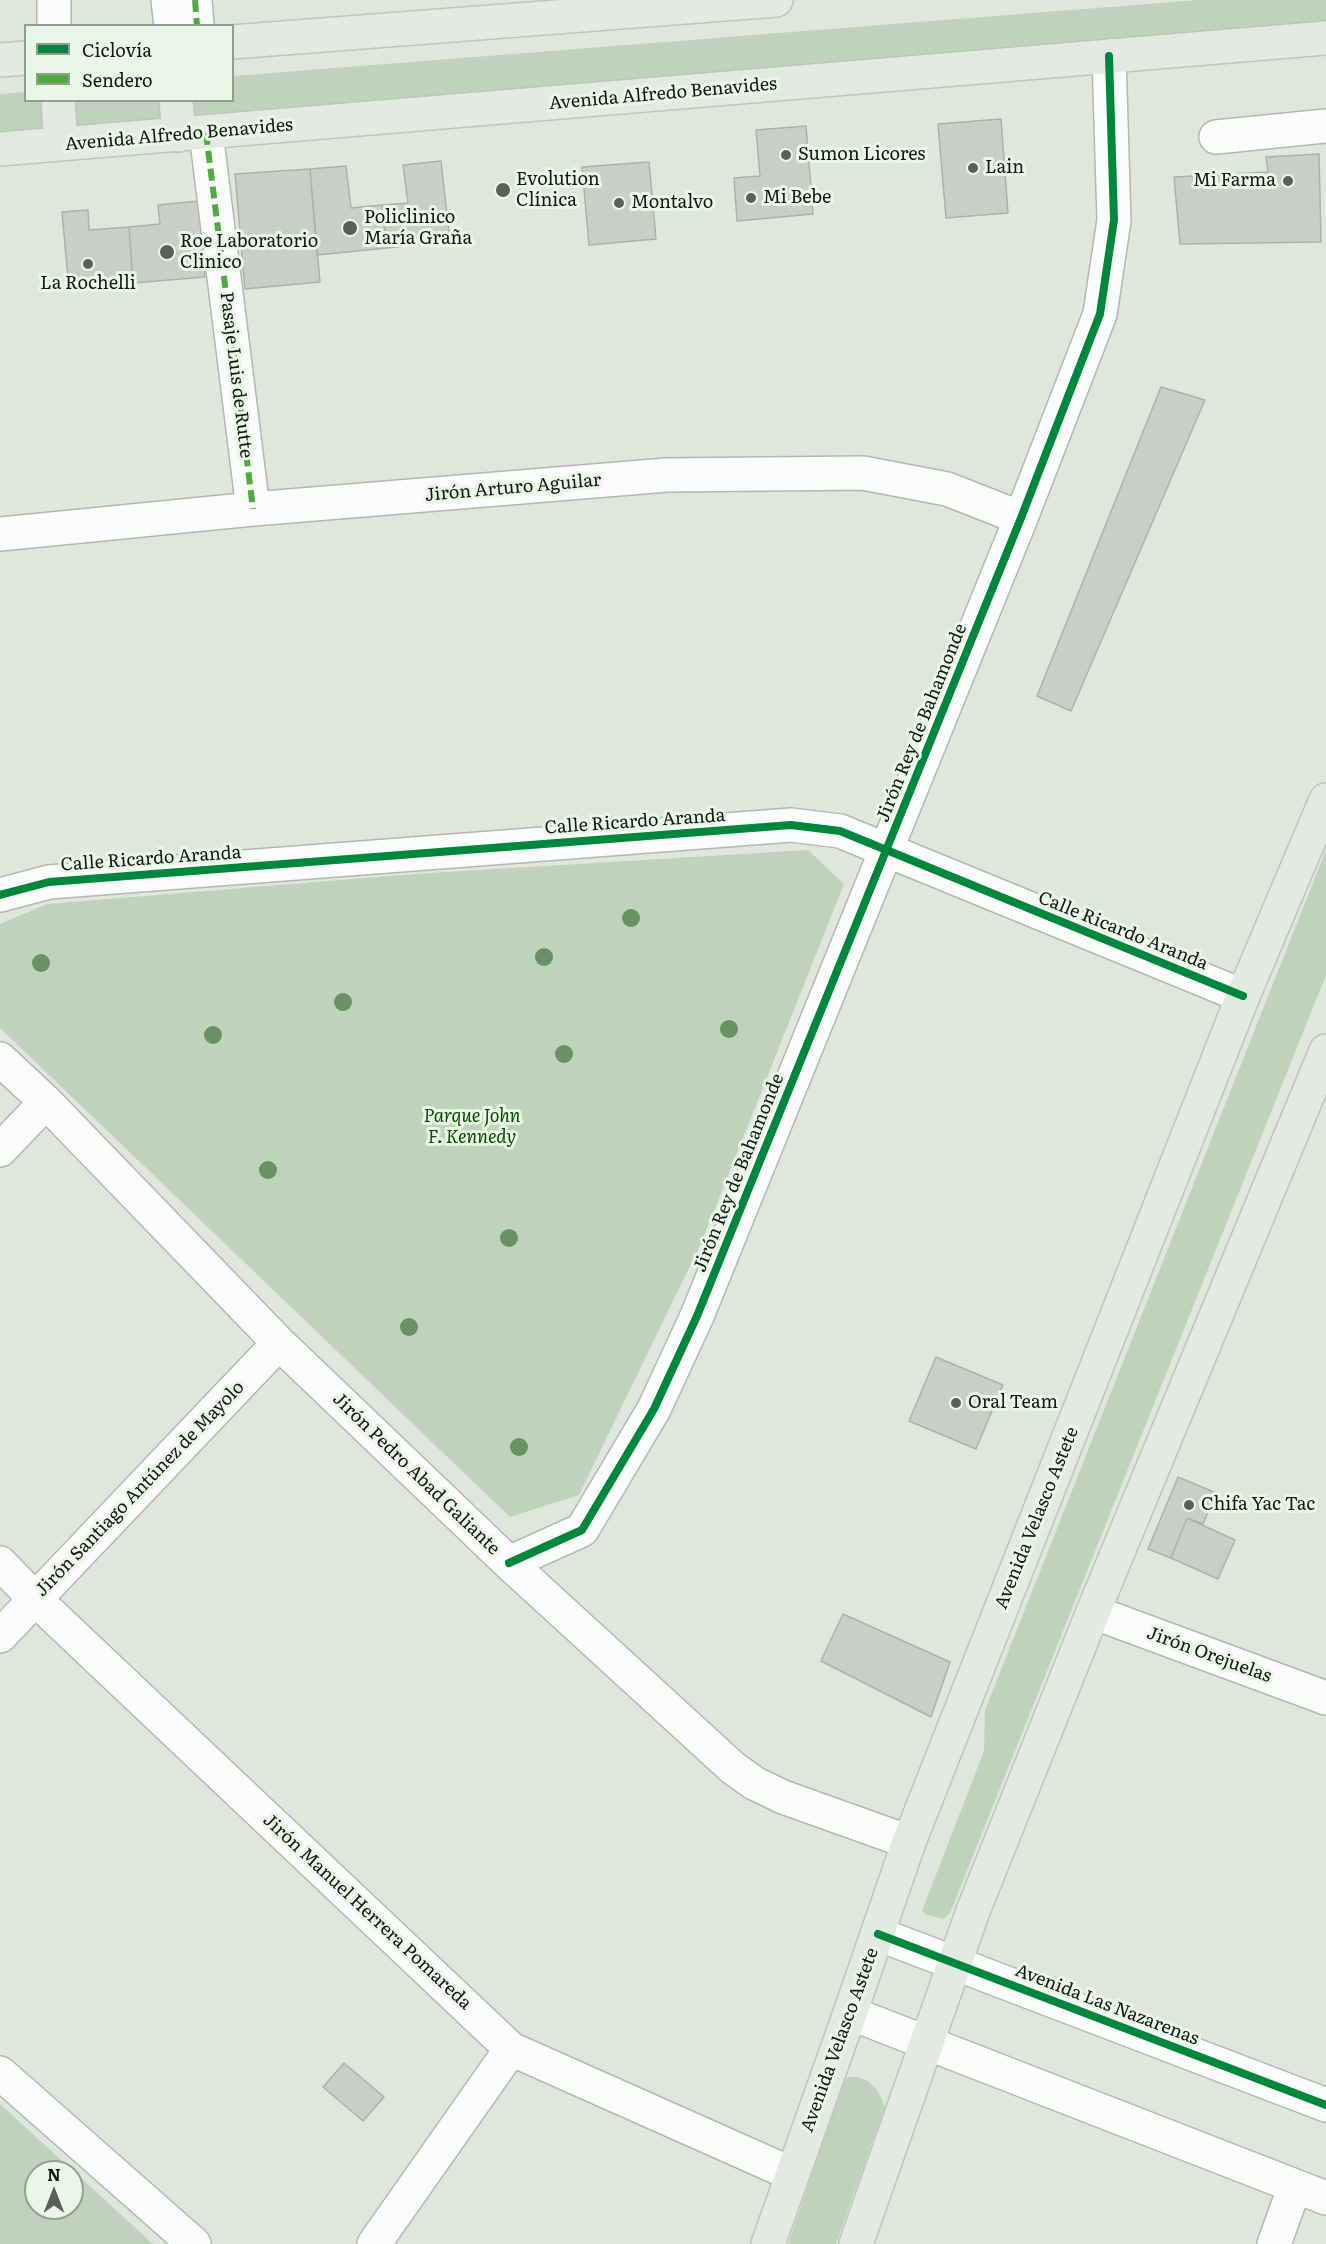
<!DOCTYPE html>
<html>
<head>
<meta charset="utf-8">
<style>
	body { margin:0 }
	#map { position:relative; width:1326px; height:2244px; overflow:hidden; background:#dfe7dd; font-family:Literata,serif }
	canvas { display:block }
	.legend { position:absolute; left:24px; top:24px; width:210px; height:78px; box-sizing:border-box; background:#e9f8e6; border:2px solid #939e91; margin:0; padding:8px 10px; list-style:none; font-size:18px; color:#131812 }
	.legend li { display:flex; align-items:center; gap:12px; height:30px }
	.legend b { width:30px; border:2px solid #939e91 }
	.north { position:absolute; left:24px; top:2160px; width:60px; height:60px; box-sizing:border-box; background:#e9f8e6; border:2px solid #939e91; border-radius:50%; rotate:0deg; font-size:16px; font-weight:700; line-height:24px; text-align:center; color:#131812 }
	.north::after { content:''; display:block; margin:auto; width:21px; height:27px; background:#5a6059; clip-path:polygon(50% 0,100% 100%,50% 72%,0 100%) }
</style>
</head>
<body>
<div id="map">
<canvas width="1326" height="2244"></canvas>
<ul class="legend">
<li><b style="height:8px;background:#00873e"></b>Ciclovía</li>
<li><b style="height:8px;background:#51a942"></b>Sendero</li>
</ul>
<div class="north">N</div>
</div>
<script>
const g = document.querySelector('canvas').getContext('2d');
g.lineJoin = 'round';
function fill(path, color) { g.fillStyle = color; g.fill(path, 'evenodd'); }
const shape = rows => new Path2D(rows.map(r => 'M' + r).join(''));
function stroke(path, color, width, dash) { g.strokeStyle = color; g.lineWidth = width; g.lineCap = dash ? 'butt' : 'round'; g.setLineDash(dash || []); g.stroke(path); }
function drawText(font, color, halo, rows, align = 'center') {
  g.font = font + ' Literata,serif'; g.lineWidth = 6; g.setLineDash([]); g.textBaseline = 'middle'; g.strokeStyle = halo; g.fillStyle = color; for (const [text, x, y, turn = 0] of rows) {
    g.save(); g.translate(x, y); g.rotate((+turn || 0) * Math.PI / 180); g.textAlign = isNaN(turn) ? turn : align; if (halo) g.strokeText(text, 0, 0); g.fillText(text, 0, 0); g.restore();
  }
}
const green = shape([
	[1198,0,1326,0,1326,23,0,133,0,94,25,92,26,100,232,100,233,76],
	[808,850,844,884,702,1241,579,1495,510,1517,0,1028,0,924,47,904,414,874],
	[1326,850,1326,975,950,1913,943,1919,927,1915,922,1911,984,1751,985,1710],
	[849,2077,857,2077,868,2081,878,2091,885,2107,836,2244,788,2244,844,2080],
	[0,2104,153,2244,0,2244],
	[36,2172,72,2172,72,2208,36,2208]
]);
const building = shape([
	[1001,119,1008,213,946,218,938,124,1001,119],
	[806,126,813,214,737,221,734,178,760,176,756,130,806,126],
	[1319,154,1321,242,1180,244,1174,177,1268,172,1266,157,1319,154],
	[441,161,450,241,387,248,382,205,408,203,403,165,441,161],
	[649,162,656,239,589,245,582,167,649,162],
	[346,166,351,208,382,205,387,248,317,255,310,169,346,166],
	[310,169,320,282,245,289,235,174,310,169],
	[199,201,205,277,133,283,129,227,160,224,158,205,199,201],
	[88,210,89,230,129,227,133,283,69,289,62,212,88,210],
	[1161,387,1205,400,1071,711,1037,696,1161,387],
	[936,1357,1003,1385,976,1449,909,1421,936,1357],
	[1178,1477,1216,1493,1203,1524,1187,1518,1171,1558,1148,1549,1178,1477],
	[1187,1518,1235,1540,1218,1579,1171,1558,1187,1518],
	[843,1614,950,1662,931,1717,821,1661,843,1614],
	[344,2063,384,2097,363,2121,323,2087,344,2063]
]);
const minor = shape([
	[54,0,54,26],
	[168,0,171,26],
	[195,0,197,26],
	[206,133,253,509],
	[1216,137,1326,126],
	[0,534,253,509,667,475,863,473,947,489,1021,518],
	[0,895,49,882,791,825,840,831,1243,996],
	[0,1059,46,1102,279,1343,509,1563,733,1768,754,1783,783,1797,909,1842],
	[0,1150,46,1102],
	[0,1563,35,1599,511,2049,792,2174],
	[509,1563,582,1530,654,1409,697,1316,1021,518,1100,314,1114,220,1109,56],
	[1093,1612,1326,1698],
	[0,1636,279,1343],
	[878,1934,1326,2105],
	[850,2013,1326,2198],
	[0,2073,194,2244],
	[374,2244,511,2049],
	[1274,2244,1295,2186]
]);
const major = shape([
	[232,42,776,0],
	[0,60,26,58],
	[58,100,61,144],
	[176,100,179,135],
	[0,149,1326,38],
	[768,2244,850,2013,909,1842,1243,996,1326,800],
	[856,2244,973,1911,1093,1612,1326,1051]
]);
const quiet = shape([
	[195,0,197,26],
	[206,133,253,509]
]);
const cycleway = shape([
	[0,895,49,882,791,825,840,831,1243,996],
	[509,1563,582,1530,654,1409,697,1316,1021,518,1100,314,1114,220,1109,56],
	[878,1934,1326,2105]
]);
const trees = [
	[631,918],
	[544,957],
	[41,963],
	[343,1002],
	[729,1029],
	[213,1035],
	[564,1054],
	[268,1170],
	[509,1238],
	[409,1327],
	[519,1447]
];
const markers = [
	[786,155,6,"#5a6059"],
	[973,168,6,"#5a6059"],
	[1288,181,6,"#5a6059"],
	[503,190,8,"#5a6059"],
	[751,198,6,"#5a6059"],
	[619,203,6,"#5a6059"],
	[350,228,8,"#5a6059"],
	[167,252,8,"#5a6059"],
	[88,264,6,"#5a6059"],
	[956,1403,6,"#5a6059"],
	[1189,1505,6,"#5a6059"]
];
const streetNames = [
	["Avenida Alfredo Benavides",663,94,-5],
	["Avenida Alfredo Benavides",179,135,-5],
	["Pasaje Luis de Rutte",236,375,83],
	["Jirón Arturo Aguilar",513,488,-5],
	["Jirón Rey de Bahamonde",922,723,-68],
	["Calle Ricardo Aranda",635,822,-4],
	["Calle Ricardo Aranda",151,859,-4],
	["Calle Ricardo Aranda",1123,931,22],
	["Jirón Rey de Bahamonde",739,1173,-68],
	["Jirón Pedro Abad Galiante",416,1474,44],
	["Jirón Santiago Antúnez de Mayolo",140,1489,-46],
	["Avenida Velasco Astete",1037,1518,-68],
	["Jirón Orejuelas",1209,1655,20],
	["Jirón Manuel Herrera Pomareda",367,1912,43],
	["Avenida Las Nazarenas",1107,2005,21],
	["Avenida Velasco Astete",840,2040,-70]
];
const poiNames = [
	["Sumon Licores",798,155],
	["Lain",985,168],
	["Evolution",516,180],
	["Clínica",516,201],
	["Mi Farma",1276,181,"right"],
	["Mi Bebe",763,198],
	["Montalvo",631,203],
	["Policlinico",364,218],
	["María Graña",364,239],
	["Roe Laboratorio",180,242],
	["Clinico",180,263],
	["La Rochelli",88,284,"center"],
	["Oral Team",968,1403],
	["Chifa Yac Tac",1201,1505]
];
const parkNames = [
	["Parque John",472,1117],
	["F. Kennedy",472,1138]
];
fill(green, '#bed3ba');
fill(building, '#c9cfc7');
stroke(building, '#abb2aa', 1.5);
stroke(minor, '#b2b8b0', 36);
stroke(major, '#c0c4bf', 36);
stroke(minor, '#fafbfa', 33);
stroke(major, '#e3eae2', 33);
stroke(quiet, '#51a942', 6, [12, 6]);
stroke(cycleway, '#00873e', 8);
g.fillStyle = '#6a9163';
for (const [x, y] of trees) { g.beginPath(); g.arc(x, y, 9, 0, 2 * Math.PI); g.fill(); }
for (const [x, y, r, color] of markers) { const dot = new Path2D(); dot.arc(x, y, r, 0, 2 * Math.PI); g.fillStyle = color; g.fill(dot); stroke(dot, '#e9f8e6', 2); }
drawText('18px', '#131812', '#e9f8e6', streetNames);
drawText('18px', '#131812', '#e9f8e6', poiNames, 'left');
drawText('italic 18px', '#0a4a00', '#e9f8e6', parkNames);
</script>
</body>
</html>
